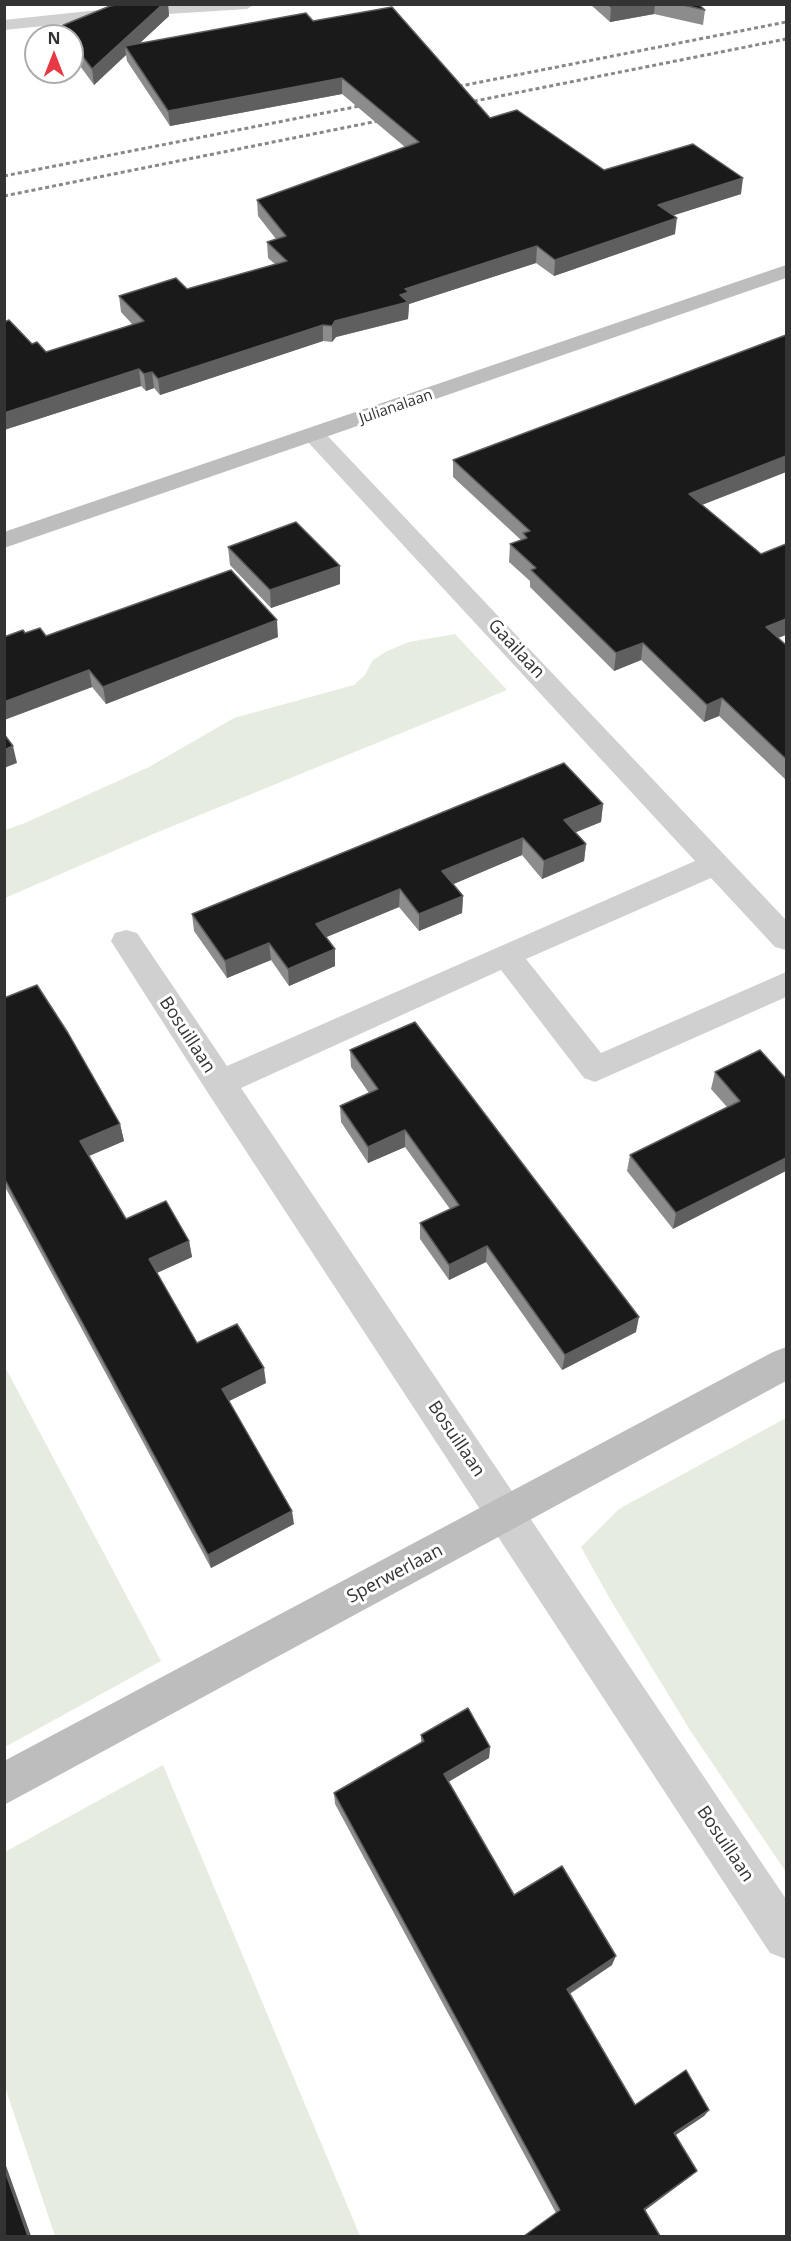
<!DOCTYPE html>
<html>
<head>
<meta charset="utf-8">
<style>
	body { margin:0 }
	#map { position:relative; width:791px; height:2241px; overflow:hidden; background:#fff; font-family:"Open Sans",sans-serif }
	canvas { display:block }
	.frame { position:absolute; inset:0; border:6px solid #333; pointer-events:none }
	.north { position:absolute; left:24px; top:24px; width:60px; height:60px; box-sizing:border-box; background:#fff; border:2px solid #adadad; border-radius:50%; rotate:0deg; font-size:16px; font-weight:700; line-height:24px; text-align:center; color:#333 }
	.north::after { content:''; display:block; margin:auto; width:21px; height:27px; background:#e63946; clip-path:polygon(50% 0,100% 100%,50% 72%,0 100%) }
</style>
</head>
<body>
<div id="map">
<canvas width="791" height="2241"></canvas>
<div class="frame"></div>
<div class="north">N</div>
</div>
<script>
const g = document.querySelector('canvas').getContext('2d');
g.lineJoin = 'round';
function fill(path, color) { g.fillStyle = color; g.fill(path, 'evenodd'); }
const shape = rows => new Path2D(rows.map(r => 'M' + r).join(''));
function stroke(path, color, width, dash) { g.strokeStyle = color; g.lineWidth = width; g.lineCap = dash ? 'butt' : 'round'; g.setLineDash(dash || []); g.stroke(path); }
function drawText(font, color, halo, rows, align = 'center') {
  g.font = font + ' "Open Sans",sans-serif'; g.lineWidth = 6; g.setLineDash([]); g.textBaseline = 'middle'; g.strokeStyle = halo; g.fillStyle = color; for (const [text, x, y, turn = 0] of rows) {
    g.save(); g.translate(x, y); g.rotate((+turn || 0) * Math.PI / 180); g.textAlign = isNaN(turn) ? turn : align; if (halo) g.strokeText(text, 0, 0); g.fillText(text, 0, 0); g.restore();
  }
}
const green = shape([
	[455,634,507,690,153,834,5,898,5,830,25,823,149,767,234,718,354,685,365,675,373,660,387,651,409,642],
	[4,1365,161,1661,5,1747,4,1747],
	[786,1418,786,1872,690,1730,610,1599,581,1547,619,1509],
	[163,1765,360,2236,55,2236,5,2087,5,1852]
]);
const street = shape([
	[155,4,255,4,247,9,152,15,4,30,4,20,155,4],
	[314,428,322,430,786,920,786,950,775,947,711,878,526,959,601,1053,786,972,786,997,595,1082,584,1078,501,970,241,1088,786,1899,786,1959,770,1953,208,1093,111,941,115,933,126,930,137,933,227,1066,695,861,306,440,302,435,306,430,314,428]
]);
const secondary = shape([
	[786,265,786,278,4,548,4,532,786,265],
	[786,1347,786,1381,4,1805,4,1761,773,1352,786,1347]
]);
const rail = shape([
	[445,89,786,22],
	[460,104,786,39],
	[4,176,375,103],
	[4,196,393,118]
]);
const wall = shape([
	[122,4,168,4,169,16,139,44,313,21,490,118,604,170,741,194,673,215,675,234,554,276,536,263,409,304,408,319,336,337,332,342,323,341,160,395,154,388,146,391,141,386,4,430,4,322,32,344,46,352,133,325,121,312,119,296,187,289,275,264,268,258,267,242,276,239,258,216,257,200,405,147,342,94,170,126,127,61,126,55,94,85,72,55,72,36,62,36,61,26],
	[590,4,698,4,705,10,703,25,654,14,610,22],
	[786,335,786,472,702,505,778,638,786,645,786,780,719,716,704,722,641,660,614,671,530,587,530,581,509,562,510,544,521,540,453,477,453,460],
	[228,547,340,584,271,608,230,565],
	[25,633,46,636,278,637,106,704,92,687,4,720,4,637],
	[603,804,601,822,575,832,586,844,584,861,542,879,522,855,453,884,463,896,462,913,419,931,399,907,326,937,335,966,289,986,271,960,227,978,194,931,192,914],
	[4,998,120,1124,124,1141,89,1156,126,1219,189,1241,192,1257,157,1273,197,1343,266,1383,229,1401,294,1524,211,1568,4,1185],
	[350,1050,636,1332,562,1370,486,1262,449,1280,420,1239,420,1223,450,1209,405,1147,368,1163,341,1122,340,1106,369,1093,351,1067],
	[715,1072,786,1079,673,1229,627,1171,630,1155,727,1107,711,1089],
	[421,1735,490,1747,489,1758,448,1782,514,1895,612,1965,570,1994,635,2105,709,2110,704,2116,675,2135,691,2176,645,2210,556,2213,335,1804,334,1793,421,1743]
]);
const shadedWall = shape([
	[163,4,168,4,169,16,129,53,125,46,126,55,94,85,92,69],
	[627,4,655,4,654,14,610,22,611,7],
	[342,78,342,94,170,126,168,111],
	[743,178,741,194,656,221,658,205],
	[677,218,675,234,554,276,555,260],
	[537,246,536,263,409,304,408,319,336,337,332,342,332,326,335,321,400,295,405,289],
	[323,325,323,341,160,395,158,379],
	[139,369,141,386,4,430,4,413],
	[152,372,154,388,146,391,144,374],
	[786,456,786,472,686,511,689,494],
	[340,566,340,584,271,608,270,590],
	[786,619,786,635,763,644,766,627],
	[277,620,278,637,106,704,103,687],
	[643,643,641,660,614,671,616,653],
	[89,670,92,687,4,720,4,702],
	[722,698,719,716,704,722,707,705],
	[13,746,17,763,4,768,4,750],
	[603,804,601,822,562,838,564,820],
	[523,838,522,855,442,889,442,871],
	[586,844,584,861,542,879,544,861],
	[400,889,399,907,317,941,316,924],
	[463,896,462,913,419,931,419,914],
	[269,943,271,960,227,978,225,961],
	[335,949,335,966,289,986,288,969],
	[120,1124,124,1141,84,1158,80,1141],
	[405,1130,405,1147,368,1163,368,1147],
	[786,1158,786,1171,673,1229,676,1213],
	[189,1241,192,1257,152,1275,149,1259],
	[487,1246,486,1262,449,1280,449,1265],
	[639,1317,636,1332,562,1370,565,1355],
	[264,1368,266,1383,225,1403,222,1389],
	[292,1511,294,1524,211,1568,208,1555],
	[490,1747,489,1758,443,1785,444,1774],
	[616,1956,612,1965,564,1997,567,1989],
	[709,2110,704,2116,670,2139,674,2133],
	[4,2160,31,2236,28,2236,4,2168],
	[697,2171,691,2176,640,2214,644,2209]
]);
const building = shape([
	[122,4,163,4,92,69,72,42,72,36,68,36,61,26,110,6,122,4],
	[608,4,627,4,611,7,608,4],
	[679,4,698,4,705,10,679,4],
	[392,7,490,118,517,110,604,170,693,144,743,178,658,205,677,218,555,260,537,246,405,289,409,292,400,295,408,302,335,321,332,326,323,325,158,379,152,372,144,374,139,369,4,413,4,322,9,320,32,344,37,342,46,352,144,321,119,296,176,278,187,289,287,261,267,242,286,236,257,200,419,142,342,78,168,111,125,46,306,13,313,21,392,7],
	[786,335,786,456,689,494,761,554,786,544,786,619,766,627,786,645,786,759,722,698,707,705,643,643,616,653,531,570,536,568,510,544,527,538,523,533,530,531,453,460,786,335],
	[296,522,340,566,270,590,228,547,296,522],
	[231,570,277,620,103,687,89,670,4,702,4,637,23,630,25,633,40,628,46,636,231,570],
	[4,734,13,746,4,750,4,734],
	[564,763,603,804,564,820,586,844,544,861,523,838,442,871,463,896,419,914,400,889,316,924,335,949,288,969,269,943,225,961,192,914,564,763],
	[37,985,68,1033,120,1124,80,1141,126,1219,166,1201,189,1241,149,1259,197,1343,237,1324,264,1368,222,1389,292,1511,208,1555,4,1178,4,998,37,985],
	[415,1022,639,1317,565,1355,487,1246,449,1265,420,1223,459,1205,405,1130,368,1147,340,1106,378,1089,350,1050,415,1022],
	[760,1050,786,1079,786,1158,676,1213,630,1155,740,1101,715,1072,760,1050],
	[468,1708,490,1747,444,1774,514,1895,562,1866,616,1956,567,1989,635,2105,686,2070,709,2110,674,2133,697,2171,644,2209,660,2236,524,2236,560,2210,334,1793,424,1741,421,1735,468,1708],
	[4,2168,28,2236,4,2236,4,2168]
]);
const farStreetnames = [
	["Julianalaan",396,407,-19]
];
const streetNames = [
	["Gaailaan",516,649,47],
	["Bosuillaan",187,1035,57],
	["Bosuillaan",456,1439,56],
	["Sperwerlaan",395,1574,-28],
	["Bosuillaan",725,1844,56]
];
fill(green, '#e6ecdf');
fill(street, '#d0d0d0');
fill(secondary, '#bdbdbd');
stroke(rail, '#888', 3, [4, 3]);
fill(wall, '#8c8c8c');
fill(shadedWall, '#5f5f5f');
fill(building, '#1a1a1a');
stroke(building, '#5f5f5f', 1.5);
drawText('15px', '#333', '#fff', farStreetnames);
drawText('18px', '#333', '#fff', streetNames);
</script>
</body>
</html>
